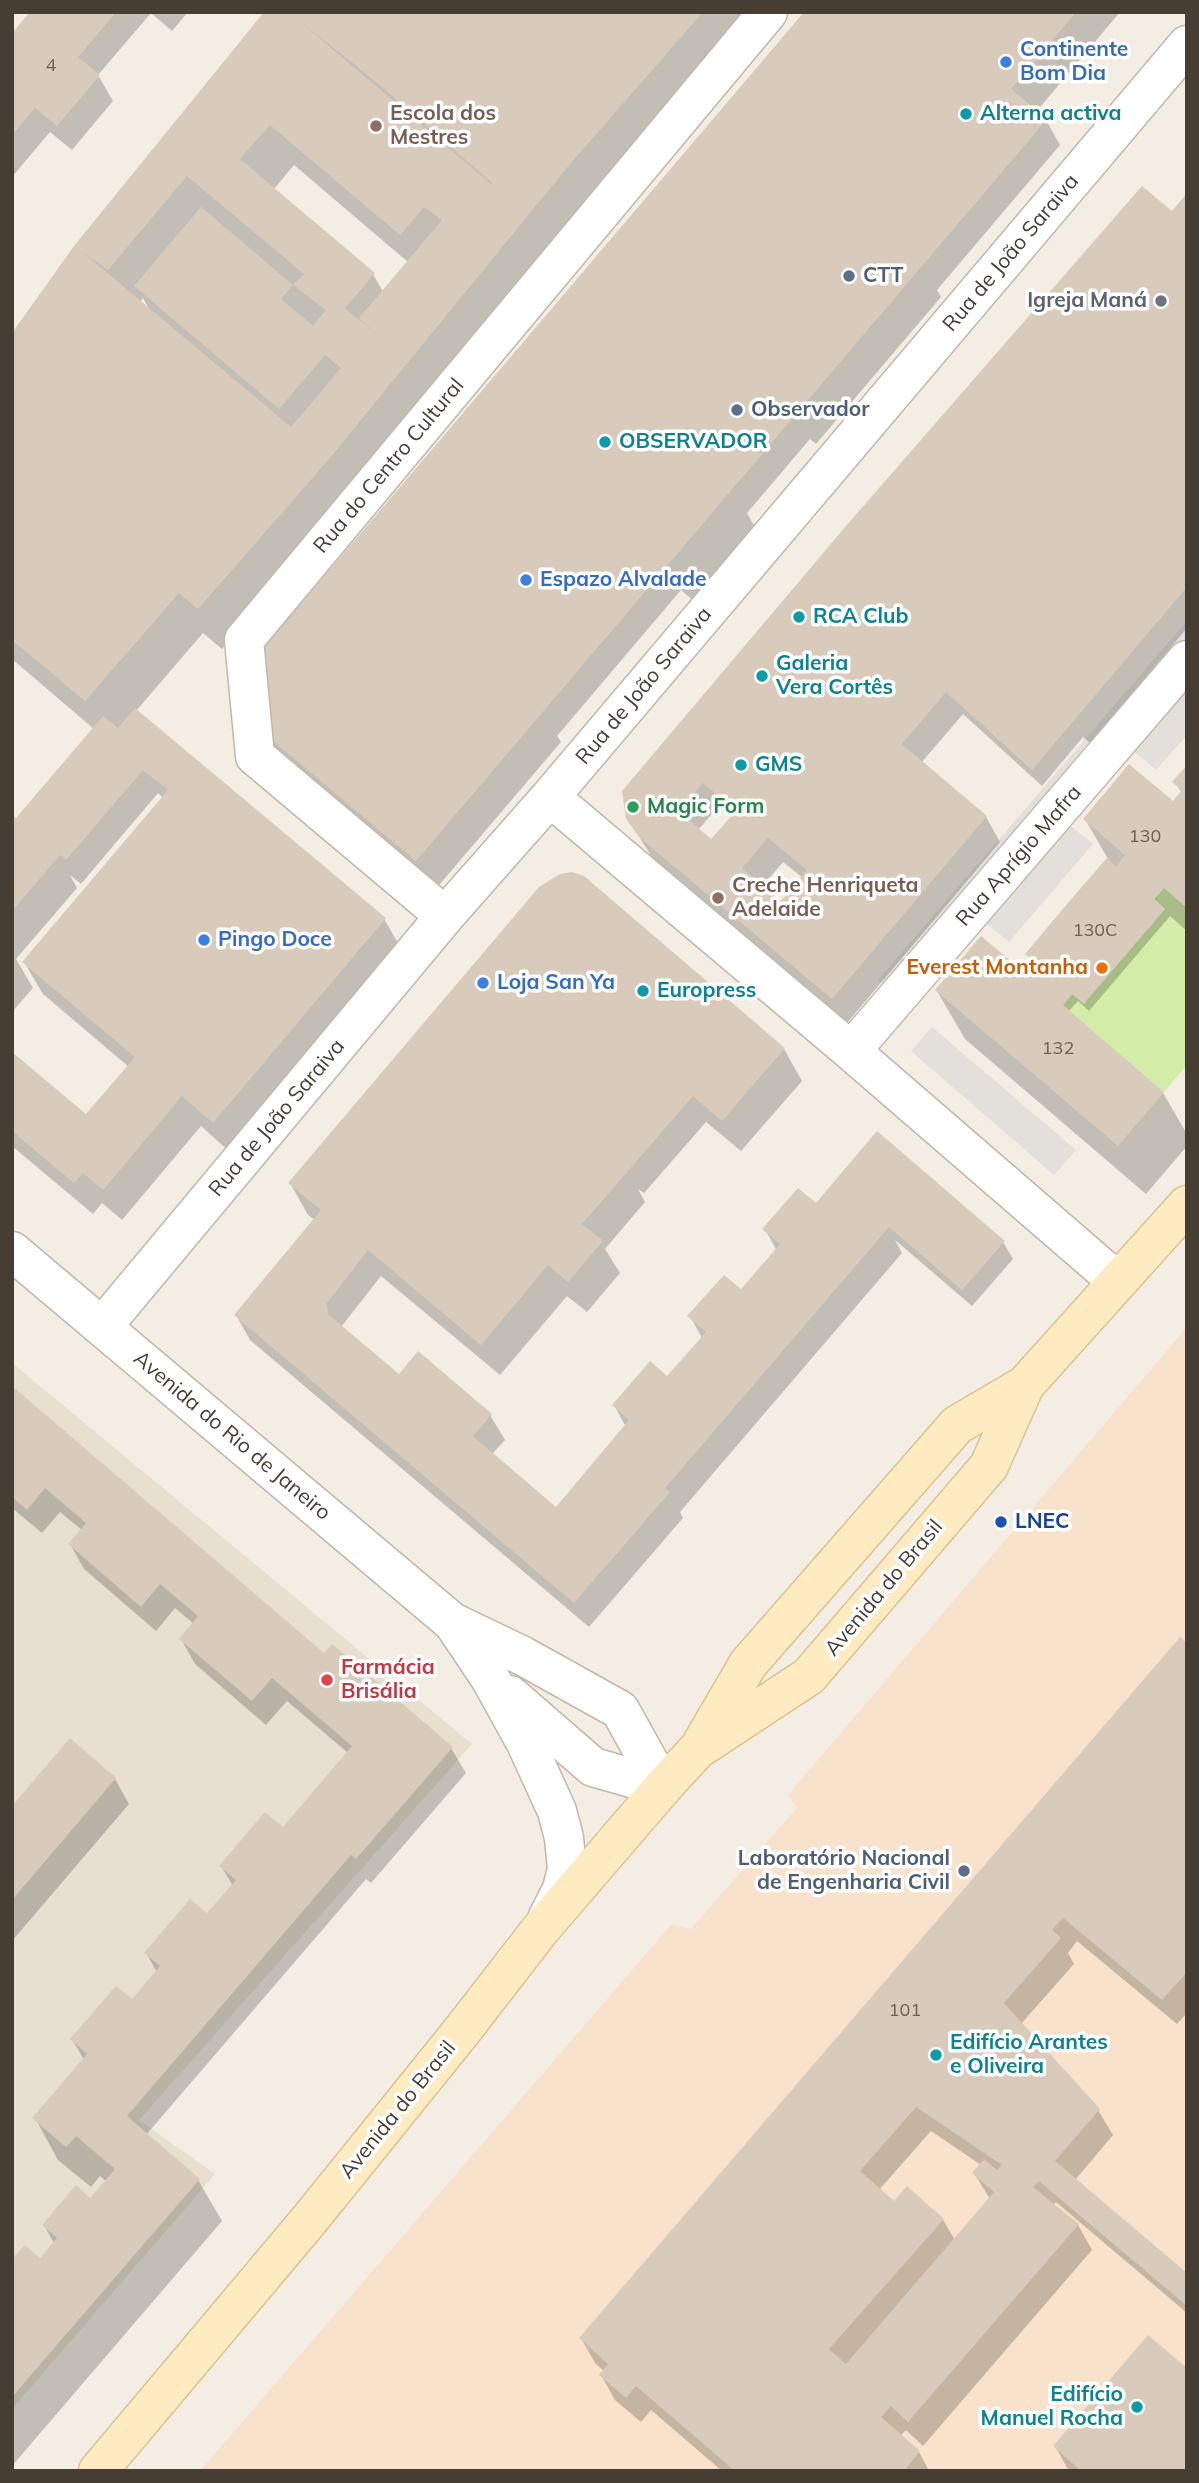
<!DOCTYPE html>
<html>
<head>
<meta charset="utf-8">
<style>
	body { margin:0 }
	#map { position:relative; width:1199px; height:2483px; overflow:hidden; background:#f3ede3; font-family:Mulish,sans-serif }
	canvas { display:block }
	.frame { position:absolute; inset:0; border:14px solid #463d33; pointer-events:none }
</style>
</head>
<body>
<div id="map">
<canvas width="1199" height="2483"></canvas>
<div class="frame"></div>
</div>
<script>
const g = document.querySelector('canvas').getContext('2d');
g.lineJoin = 'round';
function fill(path, color) { g.fillStyle = color; g.fill(path, 'evenodd'); }
const shape = rows => new Path2D(rows.map(r => 'M' + r).join(''));
function stroke(path, color, width, dash) { g.strokeStyle = color; g.lineWidth = width; g.lineCap = dash ? 'butt' : 'round'; g.setLineDash(dash || []); g.stroke(path); }
function drawText(font, color, halo, rows, align = 'center') {
  g.font = font + ' Mulish,sans-serif'; g.lineWidth = 7; g.setLineDash([]); g.textBaseline = 'middle'; g.strokeStyle = halo; g.fillStyle = color; for (const [text, x, y, turn = 0] of rows) {
    g.save(); g.translate(x, y); g.rotate((+turn || 0) * Math.PI / 180); g.textAlign = isNaN(turn) ? turn : align; if (halo) g.strokeText(text, 0, 0); g.fillText(text, 0, 0); g.restore();
  }
}
const residential = shape([
	[12,1363,472,1744,139,2120,215,2174,12,2409]
]);
const commercial = shape([
	[1187,1327,1187,2471,200,2471,671,1925,691,1929,797,1808,788,1795]
]);
const green = shape([
	[1164,888,1187,908,1187,1065,1164,1092,1063,1005,1072,994,1084,1003,1165,909,1154,899]
]);
const parking = shape([
	[1187,621,1187,640,887,988,878,980],
	[1187,680,1187,735,1156,770,1129,747],
	[1065,821,1093,844,1009,942,981,919],
	[932,1027,1076,1150,1054,1175,911,1051]
]);
const shadow = shape([
	[32,12,188,12,172,31,151,13,98,75,113,101,72,150,50,132,12,177,12,36],
	[267,12,764,12,352,500,222,649,203,633,136,711,384,919,402,950,231,1153,201,1126,122,1220,102,1203,93,1214,12,1146,12,1054,86,1117,129,1067,43,994,24,962,163,798,158,793,81,884,70,875,77,888,16,959,33,988,12,1012,12,817,17,820,94,729,12,659,12,336],
	[294,165,408,262,383,292,373,274,273,190],
	[143,298,150,311,140,302],
	[807,12,1120,12,1036,112,1046,120,1060,145,937,290,941,297,816,444,810,439,747,513,756,529,695,602,681,590,557,736,561,742,434,891,285,765,267,733],
	[1187,195,1187,628,1090,743,1083,737,1042,786,963,714,921,763,986,817,1000,842,847,1023,655,862,628,819,1177,218],
	[718,807,732,818,711,842,698,830],
	[783,862,803,878,781,903,762,887],
	[1187,768,1187,931,1170,916,1089,1011,1078,1001,1068,1012,1163,1093,1187,1134,1187,1146,1146,1194,965,1039,937,991,1030,980,1034,964,1027,954,1108,859,1085,819,1179,809,1182,793,1175,782],
	[784,1049,802,1081,741,1151,706,1122,644,1193,638,1189,645,1202,605,1249,620,1273,587,1312,567,1296,500,1375,381,1276,341,1327,399,1376,490,1415,505,1440,492,1454,556,1509,626,1427,614,1405,668,1379,702,1338,690,1316,741,1292,777,1251,765,1229,816,1205,1003,1242,1013,1259,972,1306,895,1240,902,1253,680,1512,683,1518,589,1627,250,1340,236,1315,315,1220,308,1215,290,1183],
	[12,1388,324,1655,451,1748,466,1773,371,1883,366,1879,146,2135,198,2180,222,2221,12,2466,12,2261,40,2260,54,2243,44,2225,91,2201,107,2182,100,2176,91,2187,58,2160,35,2118,84,2060,72,2039,132,2001,157,1972,146,1953,207,1916,233,1886,221,1866,283,1829,348,1753,287,1701,266,1725,195,1664,181,1639,194,1624,175,1608,156,1631,84,1569,70,1544,82,1530,60,1512,42,1533,12,1508],
	[1187,1645,1187,2013,1177,2024,1077,1941,1068,1953,1074,1964,1021,2024,1098,2110,1113,2135,1075,2180,1187,2275,1187,2313,1056,2202,1053,2205,1078,2225,1092,2250,923,2446,906,2430,900,2436,919,2452,929,2471,722,2471,651,2410,641,2422,615,2400,601,2375,604,2371,595,2363,581,2338],
	[931,2131,981,2165,974,2173,990,2199,955,2240,943,2220,894,2204,879,2190],
	[115,1779,129,1804,12,1941,12,1809],
	[1055,2446,1187,2471,1069,2471]
]);
const building = shape([
	[30,12,116,12,78,57,100,75,57,126,35,108,12,135,12,33],
	[264,12,703,12,570,164,329,459,198,609,179,593,85,701,12,640,12,333,74,246],
	[296,18,375,81,492,183,491,184],
	[270,125,400,235,424,207,442,220,359,318,377,335,345,308,375,273,240,159],
	[187,176,304,274,293,285,326,310,313,326,281,299,293,285,201,207,134,286,279,409,325,355,341,368,291,427,81,251,108,270],
	[804,12,1076,12,1011,89,1047,119,416,861,265,734,258,654],
	[1142,186,1172,211,1187,193,1187,587,1032,770,946,692,902,744,987,816,832,999,639,837,626,819,622,791,846,526],
	[703,783,736,811,711,839,679,811],
	[768,838,807,870,781,901,742,868],
	[135,708,386,918,213,1123,182,1096,103,1190,83,1173,74,1183,12,1131,12,1052,86,1114,135,1057,22,962,168,790,143,770,66,860,60,855,12,911,12,815,16,818,103,716,118,728],
	[1129,764,1173,801,1182,790,1172,782,1187,765,1187,908,1164,888,1154,899,1165,909,1087,1000,1084,1004,1072,994,1063,1005,1164,1092,1118,1146,935,990,981,936,1025,973,1034,962,1025,954,1073,897,1107,858,1116,867,1125,855,1083,819],
	[572,872,584,876,785,1048,722,1121,693,1096,582,1224,603,1241,568,1282,548,1265,481,1345,368,1250,327,1303,328,1314,399,1374,418,1351,492,1414,473,1436,556,1507,629,1420,612,1405,650,1361,667,1376,706,1332,687,1316,724,1275,741,1289,780,1244,762,1229,798,1188,816,1203,877,1131,1005,1241,962,1290,889,1227,665,1488,670,1492,574,1603,234,1315,321,1210,288,1183,539,887,560,874],
	[12,1386,324,1653,332,1644,453,1747,356,1859,351,1855,127,2116,200,2179,12,2397,12,2259,25,2245,40,2258,57,2238,42,2225,76,2185,90,2198,115,2169,76,2136,66,2147,32,2118,87,2054,70,2039,116,1986,132,1999,160,1966,144,1953,190,1899,207,1913,236,1880,219,1866,265,1812,283,1827,352,1746,272,1678,252,1701,179,1639,198,1616,178,1599,160,1584,141,1607,68,1544,86,1523,45,1488,27,1510,12,1497],
	[1180,1637,1187,1643,1187,1972,1162,2000,1063,1918,1052,1930,1061,1938,1004,2003,1100,2109,1055,2161,1187,2273,1187,2306,1039,2181,1033,2187,1079,2224,908,2422,891,2406,881,2417,920,2451,904,2471,735,2471,636,2386,626,2398,599,2375,608,2364,579,2338],
	[916,2107,1002,2165,997,2170,984,2159,972,2173,994,2192,846,2364,829,2349,944,2219,907,2186,894,2201,860,2171],
	[70,1738,116,1778,12,1900,12,1806],
	[1148,2335,1187,2368,1187,2471,1081,2471,1053,2446]
]);
const minor = shape([
	[550,797,851,1051,1117,1281],
	[445,916,255,756,244,640,768,12],
	[851,1051,1187,660],
	[102,1327,445,916,550,797,1187,45]
]);
const tertiary = shape([
	[12,1251,452,1622,523,1656,620,1710,663,1787],
	[453,1623,490,1678,526,1743,557,1811,564,1838,567,1869,562,1889,547,1919],
	[510,1695,593,1767,663,1787]
]);
const secondary = shape([
	[702,1743,748,1664,957,1425,1025,1385],
	[98,2471,310,2219,461,2032,540,1930,663,1787,697,1750,809,1676,989,1466,1025,1385,1187,1205]
]);
const markers = [
	[1006,62,7,"#3f7fe0"],
	[966,114,7,"#0f9aa8"],
	[376,126,7,"#8d6e63"],
	[849,276,7,"#5c6f8a"],
	[1161,301,7,"#6b7280"],
	[737,410,7,"#5c6f8a"],
	[605,442,7,"#0f9aa8"],
	[526,580,7,"#3f7fe0"],
	[799,617,7,"#0f9aa8"],
	[762,676,7,"#0f9aa8"],
	[741,765,7,"#0f9aa8"],
	[633,807,7,"#2e9e5b"],
	[718,898,7,"#8d6e63"],
	[204,940,7,"#3f7fe0"],
	[1102,968,7,"#e8710a"],
	[483,983,7,"#3f7fe0"],
	[643,991,7,"#0f9aa8"],
	[1001,1522,7,"#1a4fb4"],
	[327,1680,7,"#e0444e"],
	[964,1871,7,"#5c6f8a"],
	[936,2055,7,"#0f9aa8"],
	[1137,2407,7,"#0f9aa8"]
];
const numberNames = [
	["4",51,66],
	["130",1145,837],
	["130C",1095,931],
	["132",1058,1049],
	["101",905,2011]
];
const shopNames = [
	["Continente",1020,50],
	["Bom Dia",1020,74],
	["Espazo Alvalade",540,580],
	["Pingo Doce",218,940],
	["Loja San Ya",497,983]
];
const educationNames = [
	["Escola dos",390,114],
	["Mestres",390,138],
	["Creche Henriqueta",732,886],
	["Adelaide",732,910]
];
const cultureNames = [
	["Alterna activa",980,114],
	["OBSERVADOR",619,442],
	["RCA Club",813,617],
	["Galeria",776,664],
	["Vera Cortês",776,688],
	["GMS",755,765],
	["Europress",657,991],
	["Edifício Arantes",950,2043],
	["e Oliveira",950,2067],
	["Edifício",1123,2395,"right"],
	["Manuel Rocha",1123,2419,"right"]
];
const streetNames = [
	["Rua de João Saraiva",1011,253,-50],
	["Rua do Centro Cultural",389,466,-50],
	["Rua de João Saraiva",644,686,-50],
	["Rua Aprígio Mafra",1019,856,-49],
	["Rua de João Saraiva",277,1118,-50],
	["Avenida do Rio de Janeiro",232,1436,40],
	["Avenida do Brasil",884,1588,-50],
	["Avenida do Brasil",398,2110,-51]
];
const serviceNames = [
	["CTT",863,276],
	["Observador",751,410],
	["Laboratório Nacional",950,1859,"right"],
	["de Engenharia Civil",950,1883,"right"]
];
const worshipNames = [
	["Igreja Maná",1147,301]
];
const leisureNames = [
	["Magic Form",647,807]
];
const foodNames = [
	["Everest Montanha",1088,968]
];
const transitNames = [
	["LNEC",1015,1522]
];
const healthNames = [
	["Farmácia",341,1668],
	["Brisália",341,1692]
];
fill(residential, '#e8dfd1');
fill(commercial, '#f8e2cc');
fill(green, '#d3eca8');
fill(parking, '#e3e0dc');
fill(shadow, '#0003');
fill(building, '#d9cbbb');
stroke(minor, '#c3b7a8', 41);
stroke(tertiary, '#c3b7a8', 41);
stroke(secondary, '#dbc290', 41);
stroke(minor, '#fff', 38);
stroke(tertiary, '#fff', 38);
stroke(secondary, '#ffebc2', 38);
for (const [x, y, r, color] of markers) { const dot = new Path2D(); dot.arc(x, y, r, 0, 2 * Math.PI); g.fillStyle = color; g.fill(dot); stroke(dot, '#fff', 2.5); }
drawText('18px', '#6b6055', null, numberNames);
drawText('bold 21px', '#366cbe', '#fff', shopNames, 'left');
drawText('bold 21px', '#785e54', '#fff', educationNames, 'left');
drawText('bold 21px', '#0d838f', '#fff', cultureNames, 'left');
drawText('21px', '#463d33', '#fff', streetNames);
drawText('bold 21px', '#4e5e75', '#fff', serviceNames, 'left');
drawText('bold 21px', '#5b616d', '#fff', worshipNames, 'right');
drawText('bold 21px', '#27864d', '#fff', leisureNames, 'left');
drawText('bold 21px', '#c56008', '#fff', foodNames, 'right');
drawText('bold 21px', '#164399', '#fff', transitNames, 'left');
drawText('bold 21px', '#be3a42', '#fff', healthNames, 'left');
</script>
</body>
</html>
